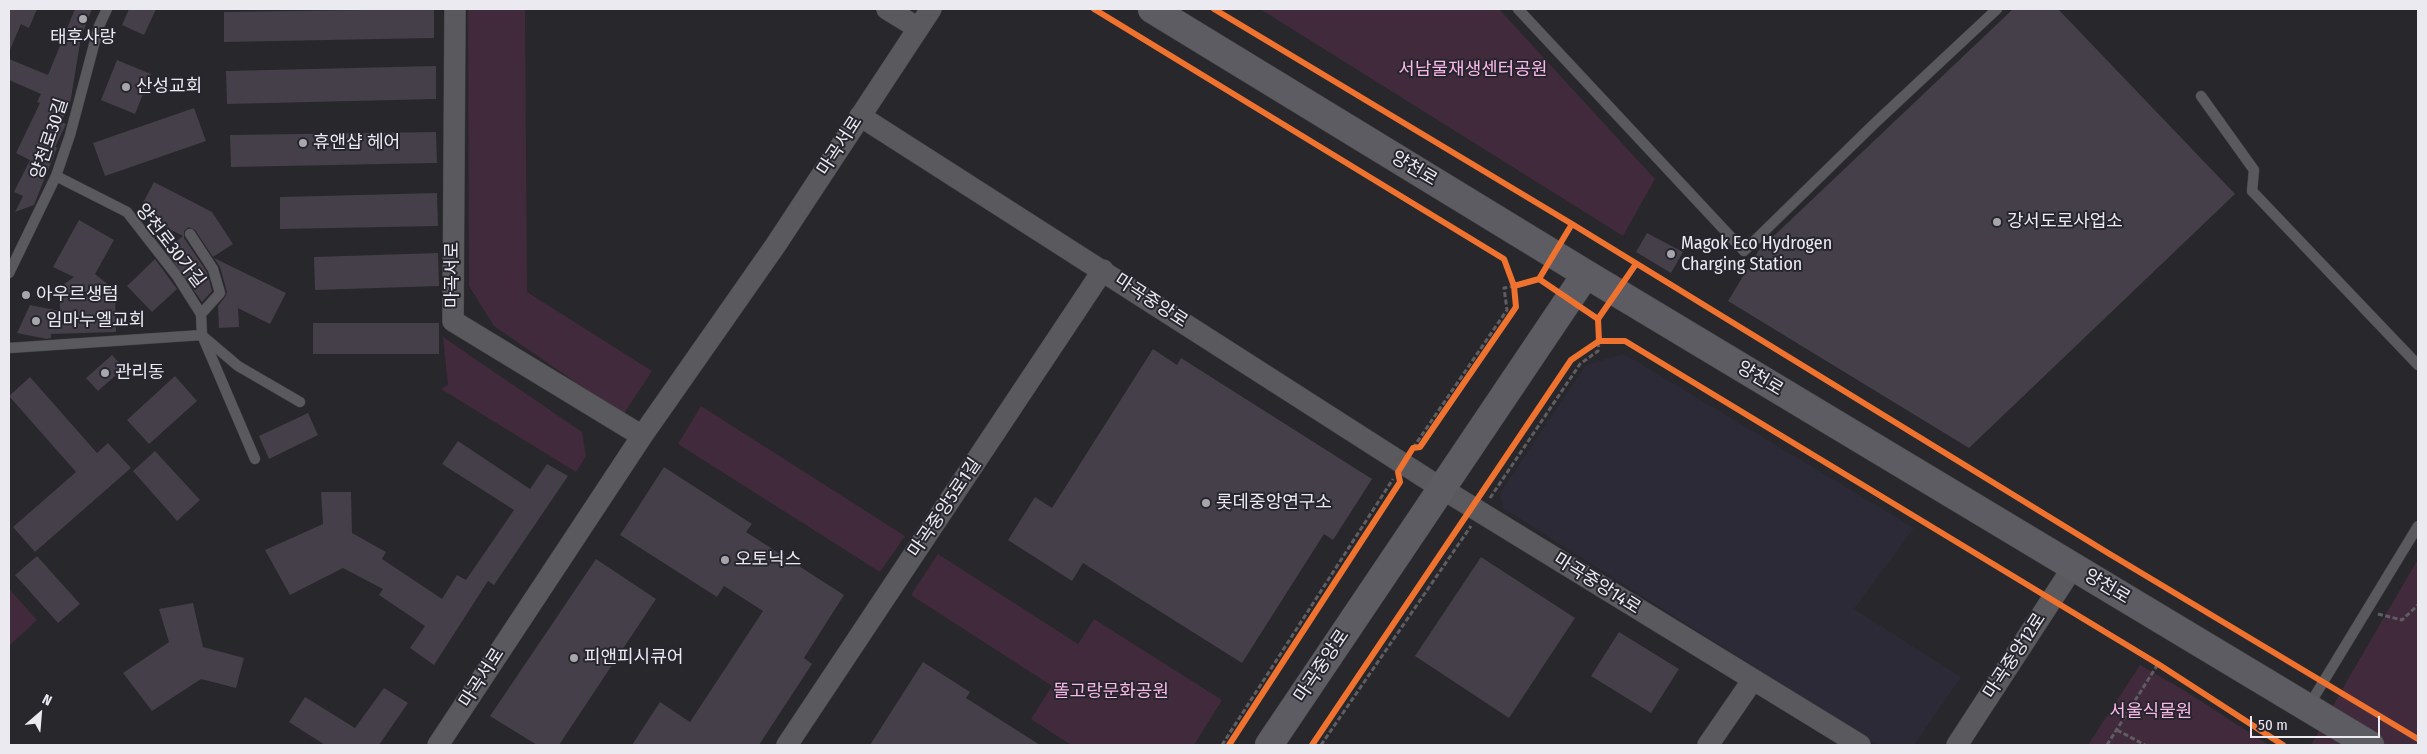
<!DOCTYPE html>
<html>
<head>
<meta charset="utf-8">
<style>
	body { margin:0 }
	#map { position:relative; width:2427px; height:754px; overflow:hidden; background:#28272c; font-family:"Fira Sans Condensed",sans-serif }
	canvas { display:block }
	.frame { position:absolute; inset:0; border:10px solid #ebeaf0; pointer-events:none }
	.north { position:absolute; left:15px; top:689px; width:50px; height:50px; -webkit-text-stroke:4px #27252e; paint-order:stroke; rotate:27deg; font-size:14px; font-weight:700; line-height:20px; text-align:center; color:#ebeaf0 }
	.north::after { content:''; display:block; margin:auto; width:18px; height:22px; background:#ebeaf0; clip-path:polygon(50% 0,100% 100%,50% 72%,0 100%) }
	.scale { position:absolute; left:2250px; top:716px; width:130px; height:22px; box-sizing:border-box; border:2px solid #ebeaf0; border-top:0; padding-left:6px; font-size:15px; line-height:18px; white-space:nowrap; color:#ebeaf0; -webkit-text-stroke:4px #27252e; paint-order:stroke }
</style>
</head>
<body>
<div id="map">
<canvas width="2427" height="754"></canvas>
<div class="frame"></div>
<div class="north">N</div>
<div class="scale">50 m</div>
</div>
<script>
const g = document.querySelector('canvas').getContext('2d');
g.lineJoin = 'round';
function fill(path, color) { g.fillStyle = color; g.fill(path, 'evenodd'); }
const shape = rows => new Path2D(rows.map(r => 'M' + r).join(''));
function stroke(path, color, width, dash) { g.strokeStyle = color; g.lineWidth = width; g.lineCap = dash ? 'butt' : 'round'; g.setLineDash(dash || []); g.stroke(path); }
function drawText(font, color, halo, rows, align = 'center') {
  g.font = font + ' "Fira Sans Condensed","Noto Sans KR",sans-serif'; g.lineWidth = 4; g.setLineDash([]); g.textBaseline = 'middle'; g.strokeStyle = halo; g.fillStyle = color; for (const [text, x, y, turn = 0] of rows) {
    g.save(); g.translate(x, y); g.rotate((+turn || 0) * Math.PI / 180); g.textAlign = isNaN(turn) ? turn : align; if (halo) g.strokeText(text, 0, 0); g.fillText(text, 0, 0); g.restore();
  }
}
const built = shape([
	[1624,354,1914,528,1854,609,1961,677,1914,745,1878,745,1503,508,1500,493,1586,365]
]);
const green = shape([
	[468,9,525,9,527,292,652,371,623,415,494,326,469,286],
	[1260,9,1499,9,1655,179,1623,236],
	[443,337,582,432,586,456,576,472,441,389,448,385],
	[701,406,905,536,880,572,678,444],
	[938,554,1078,644,1094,619,1222,700,1194,745,1071,745,1031,719,1052,686,911,595],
	[2418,559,2418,745,2311,745,2348,679],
	[10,590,37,620,9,646,9,591],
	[2140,665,2182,689,2269,745,2088,745]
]);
const building = shape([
	[9,9,37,9,29,28,21,24,9,52],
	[75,9,92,9,81,37,70,104,61,122,66,124,55,147,57,148,34,205,15,212,23,196,14,192,30,160,16,153,40,103,37,102,41,94,9,80,9,59,48,75],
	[129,9,156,9,144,35,122,25],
	[434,9,434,38,224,42,224,12],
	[2013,9,2058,9,2235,194,1969,448,1728,301,1759,250],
	[117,60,151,74,135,114,101,100],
	[436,66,436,99,227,104,226,71],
	[194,108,206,141,105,176,93,143],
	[436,132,437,163,231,167,230,135],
	[154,182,212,212,233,244,213,257,195,230,189,227,184,231,184,238,207,272,212,291,202,302,165,250,183,236,152,220,156,210,143,203],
	[437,193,438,226,280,229,280,197],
	[79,220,114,240,95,274,115,290,116,332,51,334,51,338,47,339,17,333,30,305,60,311,60,287,74,277,53,267],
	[1647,233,1683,252,1671,273,1636,252],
	[438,253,439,286,315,290,314,257],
	[214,258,286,293,270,324,238,308,239,327,219,328,218,306,225,297,227,292,220,267],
	[155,259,177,289,152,312,127,286],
	[313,323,439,323,439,354,313,354],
	[1153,349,1177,365,1181,358,1372,479,1333,540,1324,534,1242,663,1083,563,1072,581,1008,540,1035,497,1052,508],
	[112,355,124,368,98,391,86,378],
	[175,376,197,401,149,444,127,420],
	[30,377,97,453,108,443,131,468,35,552,13,527,76,472,9,396],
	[308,413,318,435,269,459,259,436],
	[458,441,530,489,547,464,568,476,494,585,488,581,434,665,410,648,425,626,379,595,383,589,343,568,290,595,265,550,323,524,321,492,351,492,352,533,386,552,382,559,442,599,457,575,466,580,514,510,442,464],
	[155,451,200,500,177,521,133,471],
	[664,467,752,524,746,532,844,595,804,658,812,664,759,745,632,745,660,702,690,722,763,611,724,586,717,597,620,535],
	[37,556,80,604,58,623,15,575],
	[1481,557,1575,618,1509,718,1415,656],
	[596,559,656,599,559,745,537,745,490,716],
	[193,603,203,647,244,658,236,688,201,679,152,711,123,673,169,642,159,609],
	[1619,632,1679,669,1651,713,1591,676],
	[923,662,970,692,966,698,1040,745,870,745],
	[384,688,408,703,379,745,325,745,289,722,305,697,355,728]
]);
const path = shape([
	[1413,448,1507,310,1504,288,1514,286],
	[1490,498,1580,364,1598,351,1599,341],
	[2378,614,2402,620,2418,605],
	[2117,730,2145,745],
	[1222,745,1393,479],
	[1321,745,1471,526],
	[2107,745,2158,664]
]);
const service = shape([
	[1518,9,1744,251,1874,124,1997,9],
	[2201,96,2254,170,2252,191,2418,365],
	[56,176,127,212,177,276,201,314,202,335,255,459],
	[190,234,213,269,220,293,201,314],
	[9,273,56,176,70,135,99,26,107,9],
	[205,338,238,366,300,402],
	[9,348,202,335],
	[2308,707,2418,526]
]);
const minor = shape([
	[455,9,453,321,642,436],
	[887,9,918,28],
	[860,116,1441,488,1860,745],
	[438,745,642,436,775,246,931,9],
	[787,745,1103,270],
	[1708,745,1752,681],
	[1957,745,2073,567]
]);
const secondary = shape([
	[1152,9,1586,274,2370,745],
	[1269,745,1586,274]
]);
const cycleway = shape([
	[1094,9,1504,259,1514,286,1516,307,1420,447,1413,448,1398,472,1400,482,1229,745],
	[1214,9,1572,224,2108,553,2418,739],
	[1539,279,1572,224],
	[1514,286,1539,279,1598,319,1599,341],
	[1598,319,1636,264],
	[1312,745,1571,360,1599,341,1625,341,2158,664,2283,745]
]);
const markers = [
	[83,19,5,"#a7a6ab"],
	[126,87,5,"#a7a6ab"],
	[303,143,5,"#a7a6ab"],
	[1997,222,5,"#a7a6ab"],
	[1671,254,5,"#a7a6ab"],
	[26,295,5,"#a7a6ab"],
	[36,321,5,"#a7a6ab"],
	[105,373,5,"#a7a6ab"],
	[1206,503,5,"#a7a6ab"],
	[725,560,5,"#a7a6ab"],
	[574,658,5,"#a7a6ab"]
];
const poiNames = [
	["태후사랑",83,38,"center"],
	["산성교회",136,87],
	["휴앤샵 헤어",313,143],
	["강서도로사업소",2007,222],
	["Magok Eco Hydrogen",1681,244],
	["Charging Station",1681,265],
	["아우르생텀",36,295],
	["임마누엘교회",46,321],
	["관리동",115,373],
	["롯데중앙연구소",1216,503],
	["오토닉스",735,560],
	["피앤피시큐어",584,658]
];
const parkNames = [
	["서남물재생센터공원",1473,70],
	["똘고랑문화공원",1111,692],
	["서울식물원",2151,712]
];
const streetNames = [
	["양천로30길",50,139,-72],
	["마곡서로",840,146,-57],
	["양천로",1414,169,31],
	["양천로30가길",170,246,52],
	["마곡서로",453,275,-90],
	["마곡중앙로",1151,301,33],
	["양천로",1760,379,31],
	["마곡중앙5로1길",945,508,-56],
	["마곡중앙14로",1597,584,32],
	["양천로",2107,587,31],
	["마곡중앙12로",2015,656,-57],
	["마곡중앙로",1322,666,-56],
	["마곡서로",482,678,-57]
];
fill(built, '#2d2a38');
fill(green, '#402a3b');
fill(building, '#443f48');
stroke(service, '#454448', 11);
stroke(minor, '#454448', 22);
stroke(secondary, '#454448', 29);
stroke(path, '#5e5d61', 3, [5, 2.5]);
stroke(service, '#5a5a5e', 10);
stroke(minor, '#5a5a5e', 21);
stroke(secondary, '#5c5c62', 28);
stroke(cycleway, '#ef722f', 6);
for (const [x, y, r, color] of markers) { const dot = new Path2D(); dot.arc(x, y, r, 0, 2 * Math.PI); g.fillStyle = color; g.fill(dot); stroke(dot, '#27252e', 2); }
drawText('18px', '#ebeaf0', '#27252e', poiNames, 'left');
drawText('18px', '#fbb7e8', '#27252e', parkNames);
drawText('18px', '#ebeaf0', '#27252e', streetNames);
</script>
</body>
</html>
